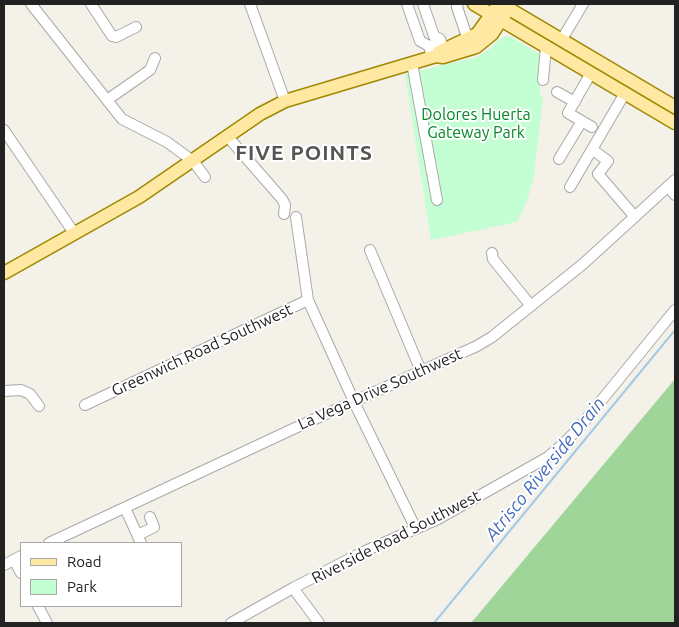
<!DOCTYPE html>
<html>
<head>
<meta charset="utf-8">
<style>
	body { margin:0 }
	#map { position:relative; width:679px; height:627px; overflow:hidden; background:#f3f1e8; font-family:Ubuntu,sans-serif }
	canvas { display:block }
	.frame { position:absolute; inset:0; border:5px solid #222; pointer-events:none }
	.legend { position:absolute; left:20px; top:542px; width:162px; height:65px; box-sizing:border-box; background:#fff; border:1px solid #a7a7a7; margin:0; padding:6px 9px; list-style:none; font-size:15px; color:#222 }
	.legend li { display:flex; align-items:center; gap:10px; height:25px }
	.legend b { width:25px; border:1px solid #a7a7a7 }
</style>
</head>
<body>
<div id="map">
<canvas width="679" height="627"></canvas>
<div class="frame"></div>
<ul class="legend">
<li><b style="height:6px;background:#ffe8a1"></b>Road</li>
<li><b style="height:14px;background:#c4fed3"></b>Park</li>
</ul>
</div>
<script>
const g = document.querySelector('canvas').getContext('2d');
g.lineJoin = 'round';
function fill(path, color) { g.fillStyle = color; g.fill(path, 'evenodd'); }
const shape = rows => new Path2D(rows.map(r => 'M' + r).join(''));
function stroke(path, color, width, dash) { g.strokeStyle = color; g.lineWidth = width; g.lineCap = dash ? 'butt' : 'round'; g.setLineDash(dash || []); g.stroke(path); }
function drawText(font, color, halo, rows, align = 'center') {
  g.font = font + ' Ubuntu,sans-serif'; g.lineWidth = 4; g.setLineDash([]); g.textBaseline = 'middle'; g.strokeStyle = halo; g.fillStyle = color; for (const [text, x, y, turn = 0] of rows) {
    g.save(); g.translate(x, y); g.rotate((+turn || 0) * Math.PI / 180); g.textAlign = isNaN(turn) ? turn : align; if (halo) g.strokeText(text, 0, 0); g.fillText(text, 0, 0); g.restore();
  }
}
const forest = shape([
	[675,379,675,623,471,623]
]);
const park = shape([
	[509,36,541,55,540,93,543,98,534,176,527,201,517,222,431,240,405,74,477,57,490,49,502,37]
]);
const stream = shape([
	[434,623,675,330]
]);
const minor = shape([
	[31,4,122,119,167,142,193,161,205,177],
	[91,4,112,36,116,37,136,27],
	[250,4,285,101],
	[407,4,420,41,429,46,432,57],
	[423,4,434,36,440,39,441,42,429,46],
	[458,4,457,7,468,40],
	[562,39,583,4],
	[412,63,437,200],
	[591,73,568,113,592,127],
	[543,80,546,47],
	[557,92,575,102],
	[107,100,150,70,155,58],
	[4,130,74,233],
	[228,137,282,199,285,205,284,214],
	[593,150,608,161,598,174,635,217],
	[559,159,582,121],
	[668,186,675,195],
	[570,187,625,93],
	[296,217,308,300,356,406,416,529],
	[370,250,421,371],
	[492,253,493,259,531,306],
	[4,391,21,390,30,394,39,406],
	[85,405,308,300],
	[125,508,141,543],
	[138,535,154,527,150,517],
	[49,543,295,428,477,346,492,337,583,264,675,180],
	[14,560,21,573],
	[4,565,21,556],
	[293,588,319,623],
	[38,606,47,623],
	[231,623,293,588,363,552,438,519,548,457,563,444,579,428,675,310]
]);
const major = shape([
	[474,4,675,123],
	[501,4,675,107],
	[439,52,477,34,496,8],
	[4,273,139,197,260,114,285,101,436,56,443,57,476,47,492,34,509,8]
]);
const parkNames = [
	["Dolores Huerta",476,115],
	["Gateway Park",476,133]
];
const streetNames = [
	["Greenwich Road Southwest",202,350,-25],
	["La Vega Drive Southwest",380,389,-24],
	["Riverside Road Southwest",396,537,-27]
];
const waterNames = [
	["Atrisco Riverside Drain",545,469,-51]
];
const districtNames = [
	["FIVE POINTS",304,153]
];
fill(forest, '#a0d59a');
fill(park, '#c4fed3');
stroke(stream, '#a5cae3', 2);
stroke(minor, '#a9a9a9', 12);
stroke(major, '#a08800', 15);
stroke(minor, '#fff', 10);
stroke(major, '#ffe8a1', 12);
drawText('16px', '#038826', '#fff', parkNames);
drawText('16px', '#222', '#fff', streetNames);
drawText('italic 18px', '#446abc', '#fff', waterNames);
g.letterSpacing = '1px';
drawText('bold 21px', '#555', '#fff', districtNames);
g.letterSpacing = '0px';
</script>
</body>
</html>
